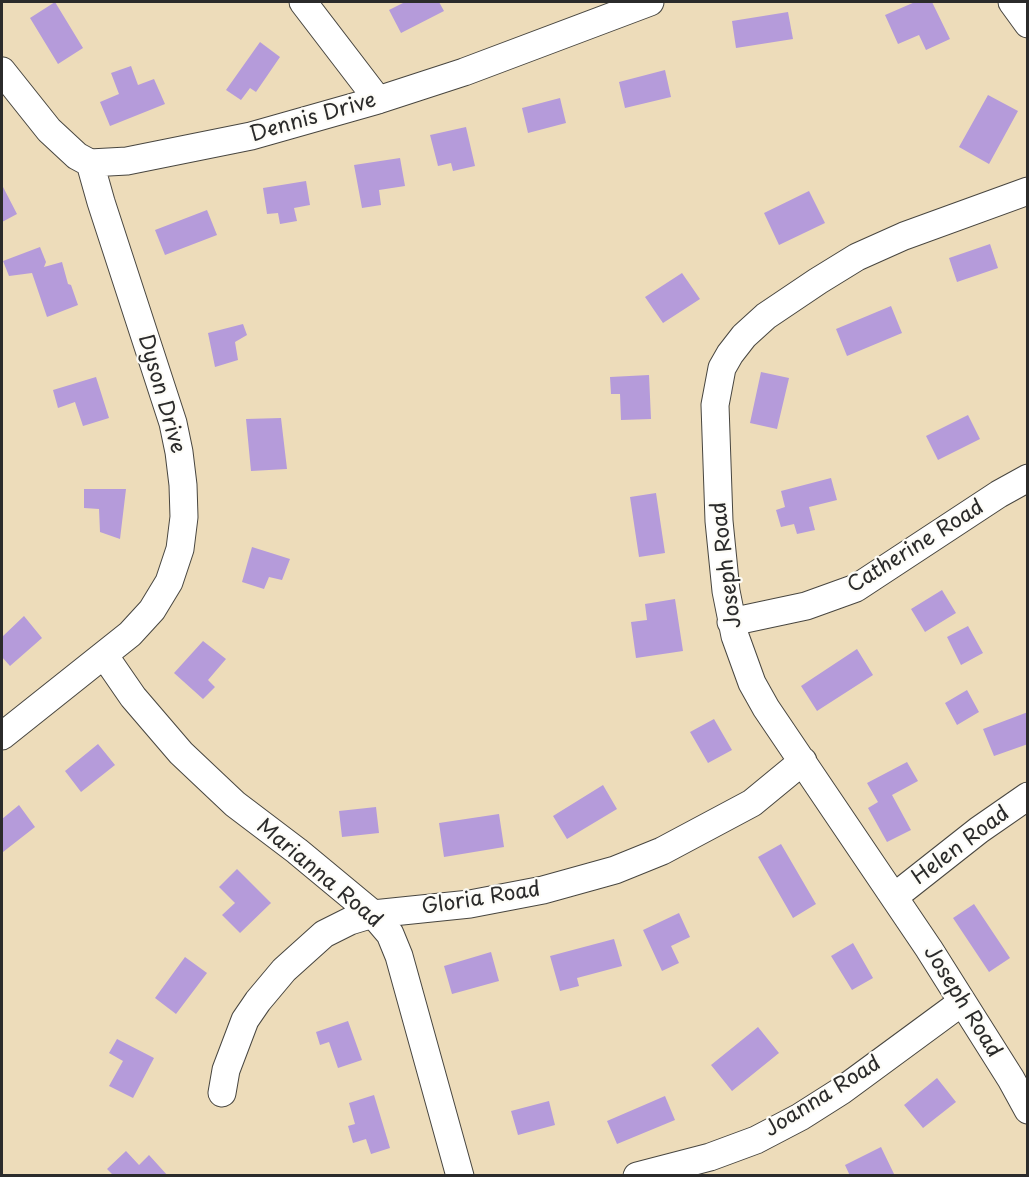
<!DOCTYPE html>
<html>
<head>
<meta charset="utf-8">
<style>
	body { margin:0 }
	#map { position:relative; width:1029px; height:1177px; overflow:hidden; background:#eddcba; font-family:"Playpen Sans",sans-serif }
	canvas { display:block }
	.frame { position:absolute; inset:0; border:3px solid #2b2b2b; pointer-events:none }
</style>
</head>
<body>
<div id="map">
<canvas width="1029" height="1177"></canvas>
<div class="frame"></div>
</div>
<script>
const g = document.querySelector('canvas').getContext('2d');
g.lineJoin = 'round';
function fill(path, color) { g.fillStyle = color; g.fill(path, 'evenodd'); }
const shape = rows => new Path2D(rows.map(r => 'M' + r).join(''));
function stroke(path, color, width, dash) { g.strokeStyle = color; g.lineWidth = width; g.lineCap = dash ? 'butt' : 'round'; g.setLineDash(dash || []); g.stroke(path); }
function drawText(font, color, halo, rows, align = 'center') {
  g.font = font + ' "Playpen Sans",sans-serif'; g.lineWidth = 4.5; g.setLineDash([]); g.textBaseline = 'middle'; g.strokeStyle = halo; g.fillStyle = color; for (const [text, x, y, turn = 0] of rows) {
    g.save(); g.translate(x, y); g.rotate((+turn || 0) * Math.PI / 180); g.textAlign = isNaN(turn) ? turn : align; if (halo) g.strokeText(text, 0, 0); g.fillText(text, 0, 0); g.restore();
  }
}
const building = shape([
	[55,2,83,48,58,64,30,18],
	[405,2,439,2,444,11,401,33,389,10],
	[915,2,932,2,950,39,926,50,919,35,898,44,885,15],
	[788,12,793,39,736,48,732,21],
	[260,42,280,57,256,92,250,88,241,100,226,90],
	[131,66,138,85,154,79,165,104,110,126,100,102,119,94,111,73],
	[665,70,671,97,625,108,619,82],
	[988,95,1018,111,989,164,959,147],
	[560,98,566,123,528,133,522,108],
	[466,127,475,166,453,171,451,163,438,166,430,135],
	[400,158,405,186,379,190,381,205,362,208,354,165],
	[306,181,310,205,294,208,297,221,280,224,278,213,267,214,263,188],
	[2,185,17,214,2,222],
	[809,191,825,223,779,245,764,213],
	[207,210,217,235,165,255,155,230],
	[990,244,998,268,957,282,949,258],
	[40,247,46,262,44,267,62,262,68,284,71,285,78,305,47,317,32,273,9,276,3,261],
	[682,273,700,299,663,323,645,297],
	[891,306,902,333,847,356,836,329],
	[243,324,247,335,235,342,238,360,215,367,208,333],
	[761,372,789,378,777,429,750,423],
	[649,375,651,419,621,420,620,394,611,394,610,377],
	[96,377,109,418,83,426,75,402,58,408,53,390],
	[968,415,980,439,938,460,926,436],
	[281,418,287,469,251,471,246,419],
	[831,478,837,500,809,507,815,530,797,534,794,524,781,527,776,510,785,507,781,491],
	[84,489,126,489,120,539,100,532,99,509,84,508],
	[656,493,665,553,639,557,630,497],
	[252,547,290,559,282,580,269,577,264,589,242,582],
	[942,590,956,613,925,632,911,609],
	[675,599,683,651,636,658,631,622,647,620,645,604],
	[24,616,42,638,10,666,2,657,2,637],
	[968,626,983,653,961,665,947,637],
	[203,641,226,659,208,680,215,687,203,699,174,673],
	[857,649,873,675,817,711,801,686],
	[967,690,979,712,957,725,945,703],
	[1028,712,1028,744,994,756,983,729],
	[714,719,732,750,708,763,690,732],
	[98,744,115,765,81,792,65,771],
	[907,762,918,781,892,795,911,830,887,842,868,808,878,802,867,783],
	[603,785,617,809,567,839,553,816],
	[19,805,35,827,3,852,2,850,2,819],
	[376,807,379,833,342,837,339,811],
	[499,814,504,847,444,857,439,823],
	[781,844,816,904,793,918,758,857],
	[237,869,271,903,240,933,222,915,235,903,219,887],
	[974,904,1010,958,989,972,953,918],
	[679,913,690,937,671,946,679,963,662,971,643,930],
	[614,939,622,966,577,978,579,986,560,991,550,956],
	[853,943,873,978,852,990,831,956],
	[491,952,499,981,452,994,444,966],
	[185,957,207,973,176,1014,155,998],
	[348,1021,362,1060,338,1068,329,1042,320,1045,316,1032],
	[758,1027,779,1053,732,1091,711,1065],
	[117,1039,154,1058,133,1098,109,1086,123,1061,109,1053],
	[937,1078,956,1102,923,1128,904,1105],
	[374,1095,390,1148,371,1154,366,1139,353,1143,348,1126,355,1124,349,1103],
	[665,1096,675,1120,617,1144,607,1121],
	[549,1101,555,1125,518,1135,511,1111],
	[881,1147,895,1176,850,1176,845,1165],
	[126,1151,139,1165,149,1155,168,1176,114,1176,107,1169]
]);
const minor = shape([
	[303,2,378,100],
	[1012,2,1028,24],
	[2,71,49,130,77,156,90,163,127,161,251,136,378,100,464,72,650,2],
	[1028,191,904,236,857,257,818,281,766,316,744,336,730,354,722,368,715,405,719,521,726,591,735,636,752,683,766,708,929,949,1011,1079,1028,1110],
	[731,622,806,606,856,588,999,494,1028,478],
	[104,655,133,697,181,753,235,804,297,851,373,914,390,934,399,956,460,1176],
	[2,736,130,634,152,610,169,582,180,549,184,517,183,485,179,452,173,423,101,202,90,163],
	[894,897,979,830,1028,796],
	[222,1093,226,1070,245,1020,258,1001,284,970,324,934,350,921,373,914,470,904,543,890,615,870,662,851,752,803,803,761],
	[637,1176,710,1157,756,1140,800,1117,841,1091,962,1002]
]);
const streetNames = [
	["Dennis Drive",313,118,-16],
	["Dyson Drive",161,394,74],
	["Catherine Road",916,547,-32],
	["Joseph Road",727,565,-97],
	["Helen Road",961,846,-37],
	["Marianna Road",319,874,40],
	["Gloria Road",481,899,-9],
	["Joseph Road",962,1002,58],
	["Joanna Road",823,1097,-32]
];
fill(building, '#b59bda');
stroke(minor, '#484640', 29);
stroke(minor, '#fff', 27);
drawText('21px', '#2b2b2b', '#fdfcf7', streetNames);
</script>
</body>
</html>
